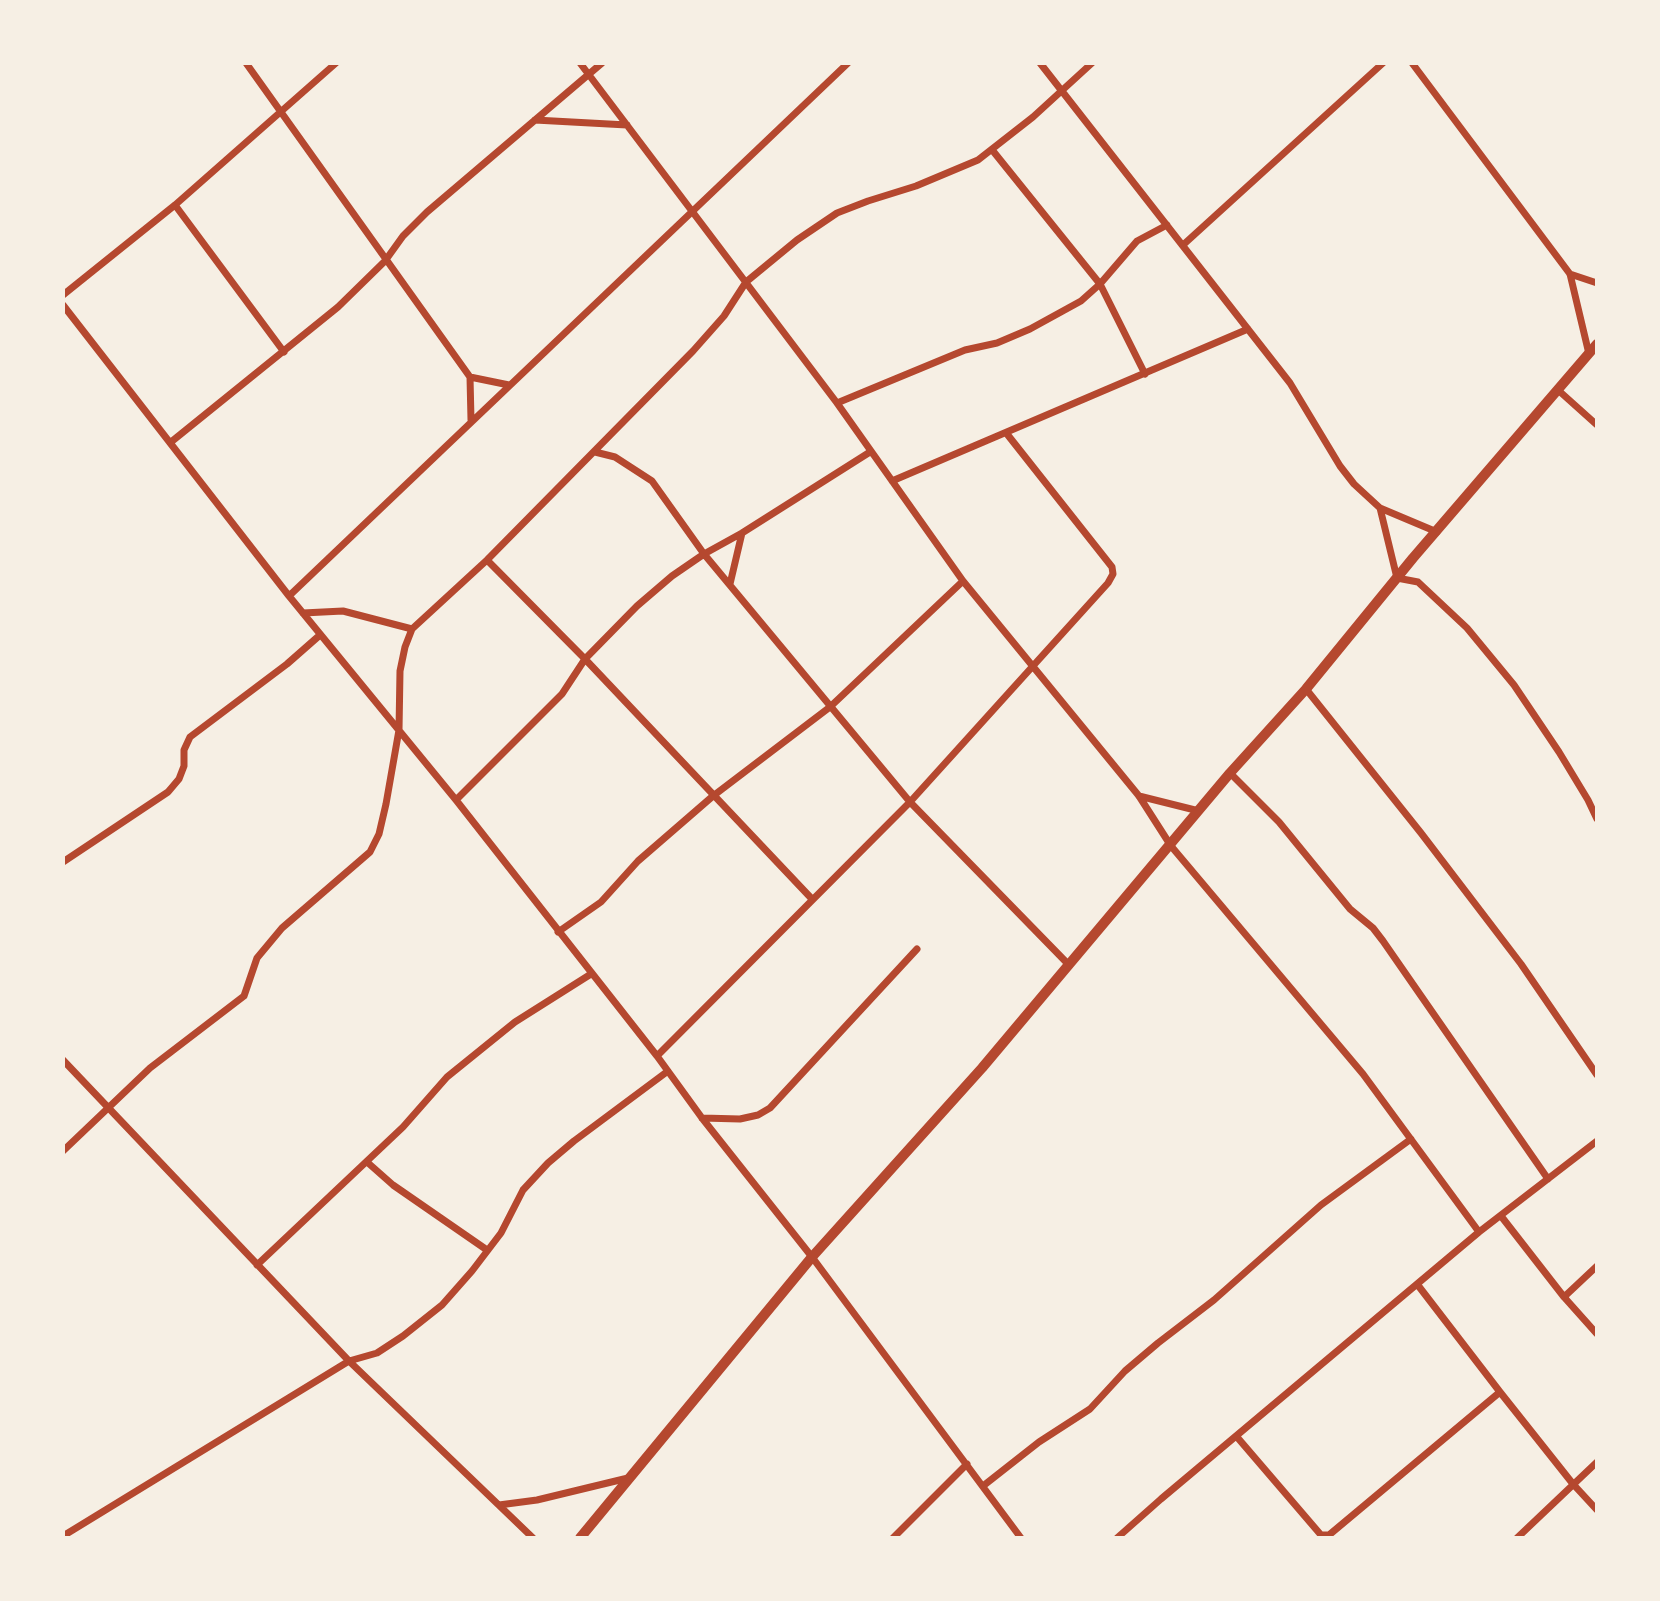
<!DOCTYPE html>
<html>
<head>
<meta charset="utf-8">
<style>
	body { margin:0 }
	#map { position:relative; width:1660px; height:1601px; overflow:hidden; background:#f6efe4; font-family:Mulish,sans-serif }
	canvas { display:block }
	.frame { position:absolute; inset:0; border:65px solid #f6efe4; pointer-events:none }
</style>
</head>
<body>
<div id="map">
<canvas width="1660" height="1601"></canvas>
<div class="frame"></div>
</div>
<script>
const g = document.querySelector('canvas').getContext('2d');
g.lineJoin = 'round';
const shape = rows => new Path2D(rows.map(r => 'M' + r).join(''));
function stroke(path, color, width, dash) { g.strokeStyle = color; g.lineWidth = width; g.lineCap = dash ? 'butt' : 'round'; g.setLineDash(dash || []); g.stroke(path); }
const minor = shape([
	[246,63,470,377,471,420],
	[580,63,837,403,963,581,1139,796,1171,846,1363,1074,1479,1232],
	[1040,63,1290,383,1340,466,1354,484,1380,508,1437,532],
	[1412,63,1570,274,1589,354],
	[535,120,627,125],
	[993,151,1100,284,1145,374],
	[175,205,284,352],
	[1183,245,1383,63],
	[1570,274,1597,283],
	[63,295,175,205,336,63],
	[63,305,289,596,456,800,657,1056,702,1118,812,1257,1021,1538],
	[470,377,509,385],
	[1558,390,1597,425],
	[837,403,965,350,997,343,1030,329,1081,301,1100,284,1137,241,1167,225],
	[171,442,338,307,385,261,403,236,427,212,602,63],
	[595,452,615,457,652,481,704,554,910,802,1069,965],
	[892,481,1248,329],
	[1380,508,1397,578,1418,582,1467,628,1514,685,1559,752,1588,800,1597,819],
	[487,560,585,659,812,899],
	[730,584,742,533],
	[289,596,848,63],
	[303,613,343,611,412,629],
	[1306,689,1421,833,1521,964,1597,1075],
	[1230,773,1279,822,1350,909,1373,928,1383,941,1548,1179],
	[1139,796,1199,811],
	[456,800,562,694,585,659,637,606,672,576,704,554,742,533,870,452],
	[63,862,168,792,179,779,184,766,184,750,190,737,287,664,320,635],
	[558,932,601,902,638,861,713,796,830,707,963,581],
	[657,1056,910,802,1108,583,1113,574,1112,567,1007,434],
	[63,1060,349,1361,533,1538],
	[702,1118,740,1119,758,1115,770,1108,917,949],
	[63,1151,150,1068,244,996,257,958,282,928,370,852,379,834,386,804,399,730,400,671,405,647,412,629,487,560,693,351,724,316,746,282,797,240,837,213,868,201,916,186,978,160,1033,117,1092,63],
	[367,1162,393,1185,487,1250],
	[1501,1216,1564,1297,1597,1334],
	[257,1265,403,1127,447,1077,515,1022,591,974],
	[1417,1284,1500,1392,1573,1484,1597,1510],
	[1564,1297,1597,1266],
	[1237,1437,1321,1535,1329,1535,1500,1392],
	[983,1486,1039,1442,1090,1409,1125,1371,1158,1343,1214,1300,1321,1205,1411,1139],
	[499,1505,537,1500,628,1478],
	[63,1536,349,1361,377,1353,403,1336,442,1305,472,1271,501,1233,523,1190,548,1163,574,1141,668,1071],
	[893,1538,967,1464],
	[1117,1538,1161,1499,1479,1232,1597,1141],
	[1517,1538,1597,1462]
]);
const tertiary = shape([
	[580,1538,812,1257,982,1068,1230,773,1306,689,1413,558,1597,344]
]);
stroke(minor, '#b5482f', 7);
stroke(tertiary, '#b5482f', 10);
</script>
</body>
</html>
